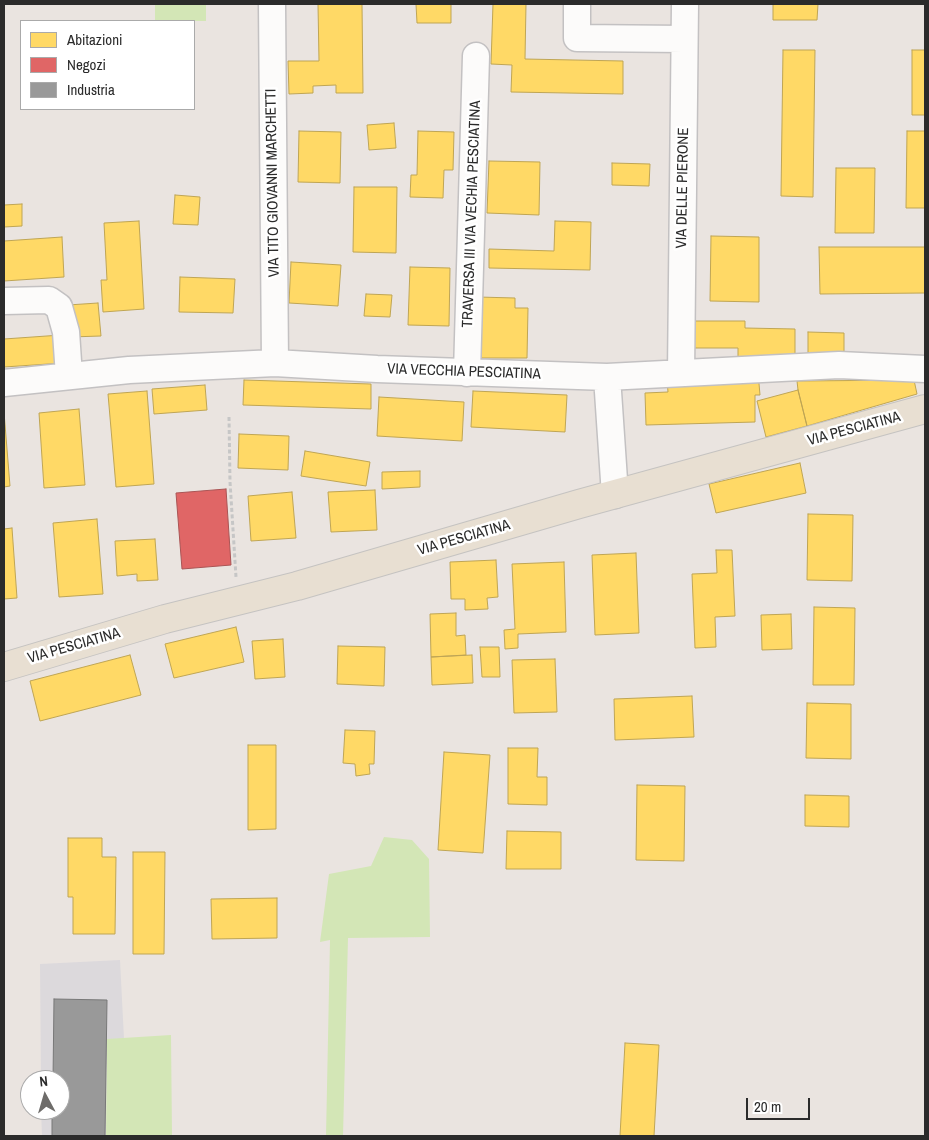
<!DOCTYPE html>
<html>
<head>
<meta charset="utf-8">
<style>
	body { margin:0 }
	#map { position:relative; width:929px; height:1140px; overflow:hidden; background:#eae4e0; font-family:"Archivo Narrow",sans-serif }
	canvas { display:block }
	.frame { position:absolute; inset:0; border:5px solid #2b2b2b; pointer-events:none }
	.legend { position:absolute; left:20px; top:20px; width:175px; height:90px; box-sizing:border-box; background:#fff; border:1px solid #aaa; margin:0; padding:6px 9px; list-style:none; font-size:15px; color:#2b2b2b }
	.legend li { display:flex; align-items:center; gap:10px; height:25px }
	.legend b { width:25px; border:1px solid #aaa }
	.north { position:absolute; left:20px; top:1070px; width:50px; height:50px; box-sizing:border-box; background:#fff; border:1px solid #aaa; border-radius:50%; rotate:354deg; font-size:14px; font-weight:700; line-height:20px; text-align:center; color:#2b2b2b }
	.north::after { content:''; display:block; margin:auto; width:18px; height:22px; background:#6e6c6a; clip-path:polygon(50% 0,100% 100%,50% 72%,0 100%) }
	.scale { position:absolute; left:746px; top:1098px; width:64px; height:22px; box-sizing:border-box; border:2px solid #2b2b2b; border-top:0; padding-left:6px; font-size:15px; line-height:18px; white-space:nowrap; color:#2b2b2b; -webkit-text-stroke:4px #fff; paint-order:stroke }
</style>
</head>
<body>
<div id="map">
<canvas width="929" height="1140"></canvas>
<div class="frame"></div>
<ul class="legend">
<li><b style="height:14px;background:#ffd966"></b>Abitazioni</li>
<li><b style="height:14px;background:#e06666"></b>Negozi</li>
<li><b style="height:14px;background:#999"></b>Industria</li>
</ul>
<div class="north">N</div>
<div class="scale">20 m</div>
</div>
<script>
const g = document.querySelector('canvas').getContext('2d');
g.lineJoin = 'round';
function fill(path, color) { g.fillStyle = color; g.fill(path, 'evenodd'); }
const shape = rows => new Path2D(rows.map(r => 'M' + r).join(''));
function stroke(path, color, width, dash) { g.strokeStyle = color; g.lineWidth = width; g.lineCap = dash ? 'butt' : 'round'; g.setLineDash(dash || []); g.stroke(path); }
function drawText(font, color, halo, rows, align = 'center') {
  g.font = font + ' "Archivo Narrow",sans-serif'; g.lineWidth = 5; g.setLineDash([]); g.textBaseline = 'middle'; g.strokeStyle = halo; g.fillStyle = color; for (const [text, x, y, turn = 0] of rows) {
    g.save(); g.translate(x, y); g.rotate((+turn || 0) * Math.PI / 180); g.textAlign = isNaN(turn) ? turn : align; if (halo) g.strokeText(text, 0, 0); g.fillText(text, 0, 0); g.restore();
  }
}
const industrial = shape([
	[120,960,124,1039,107,1040,106,1136,42,1136,41,1110,60,1110,60,1080,41,1080,40,964]
]);
const green = shape([
	[155,4,206,4,206,21,155,21],
	[384,837,412,840,429,859,430,937,348,938,343,1136,326,1136,330,940,320,942,329,874,371,866],
	[171,1035,172,1136,106,1136,107,1039]
]);
const homes = shape([
	[318,4,362,4,363,93,336,93,336,85,313,86,313,93,289,94,288,61,319,61,318,4],
	[416,4,451,4,451,23,417,23,416,4],
	[493,4,526,4,525,59,623,61,623,94,511,92,512,65,491,64,493,4],
	[773,4,818,4,817,20,773,20,773,4],
	[783,50,815,50,813,197,781,196,783,50],
	[912,50,925,50,925,115,912,115,912,50],
	[394,123,396,148,369,150,367,125,394,123],
	[299,131,341,132,340,183,298,182,299,131],
	[418,131,454,132,453,170,444,170,443,198,410,197,411,175,417,175,418,131],
	[907,131,925,131,925,208,906,208,907,131],
	[489,161,540,162,539,215,487,213,489,161],
	[612,163,650,164,649,186,612,185,612,163],
	[836,168,875,168,874,233,835,233,836,168],
	[354,187,397,187,396,253,353,252,354,187],
	[175,195,200,197,198,225,173,224,175,195],
	[22,204,22,226,4,227,4,205,22,204],
	[139,221,144,309,103,312,101,280,107,280,104,223,139,221],
	[555,221,591,222,590,270,489,268,489,249,554,251,555,221],
	[711,236,759,237,759,302,710,301,711,236],
	[62,237,64,277,4,281,4,241,62,237],
	[819,247,925,247,925,293,820,294,819,247],
	[291,262,341,265,338,306,289,303,291,262],
	[410,267,450,268,449,326,408,325,410,267],
	[180,277,235,279,233,313,179,312,180,277],
	[366,294,392,295,390,317,364,316,366,294],
	[478,297,515,298,515,308,528,308,527,358,477,358,478,297],
	[98,303,101,336,70,337,68,305,98,303],
	[694,321,745,321,745,328,795,329,795,358,738,357,738,348,694,348,694,321],
	[808,332,844,333,844,356,808,355,808,332],
	[61,335,63,363,4,367,4,339,61,335],
	[758,372,760,395,755,395,755,422,646,425,645,393,668,392,667,381,758,372],
	[244,380,371,384,371,409,243,405,244,380],
	[914,380,917,394,807,426,798,390,797,381,914,380],
	[205,385,207,410,154,414,152,389,205,385],
	[798,390,807,426,766,437,757,401,798,390],
	[147,391,154,484,116,487,108,394,147,391],
	[473,391,567,395,565,432,471,427,473,391],
	[379,397,464,402,462,441,377,436,379,397],
	[79,409,85,485,44,488,39,413,79,409],
	[4,412,10,486,4,487,4,412],
	[239,434,289,436,288,470,238,468,239,434],
	[305,451,370,462,366,486,301,476,305,451],
	[800,463,806,493,716,513,709,484,800,463],
	[420,471,420,487,382,489,382,472,420,471],
	[375,490,377,530,331,532,328,492,375,490],
	[292,492,296,538,251,541,248,496,292,492],
	[808,514,853,515,852,581,807,580,808,514],
	[97,519,103,594,59,597,53,523,97,519],
	[12,528,17,598,4,599,4,529,12,528],
	[155,539,158,580,137,581,137,574,117,576,115,541,155,539],
	[716,550,732,550,735,616,715,617,716,647,695,648,692,574,717,573,716,550],
	[636,553,639,633,595,635,592,555,636,553],
	[496,560,498,597,487,598,488,609,465,610,465,599,451,599,450,562,496,560],
	[564,562,566,632,518,634,518,648,505,649,504,630,515,629,512,564,564,562],
	[814,607,855,608,854,685,813,685,814,607],
	[456,613,456,636,465,635,466,655,431,657,430,614,456,613],
	[791,614,792,649,762,650,761,615,791,614],
	[236,627,244,662,174,678,165,644,236,627],
	[283,639,285,677,255,679,252,641,283,639],
	[338,646,385,647,384,686,337,684,338,646],
	[480,647,499,647,500,677,482,677,480,647],
	[130,655,141,695,40,721,30,681,130,655],
	[472,655,473,683,432,685,431,657,472,655],
	[555,659,557,712,514,713,512,660,555,659],
	[692,696,694,737,615,740,614,699,692,696],
	[807,703,851,704,851,759,806,758,807,703],
	[345,730,375,731,374,764,369,764,370,774,356,776,355,764,343,763,345,730],
	[248,745,276,745,276,829,248,830,248,745],
	[508,748,538,748,537,777,547,777,547,805,508,804,508,748],
	[444,752,490,755,483,853,438,850,444,752],
	[637,785,685,786,684,861,636,860,637,785],
	[805,795,849,796,849,827,805,826,805,795],
	[507,831,561,832,561,869,506,869,507,831],
	[68,838,102,838,102,857,116,857,115,934,73,934,73,897,68,897,68,838],
	[133,852,165,852,164,954,133,954,133,852],
	[277,898,277,938,212,939,211,899,277,898],
	[625,1043,659,1045,654,1136,620,1136,625,1043]
]);
const shops = shape([
	[226,489,231,565,182,569,176,493,226,489]
]);
const industry = shape([
	[54,999,107,1000,105,1136,52,1136,52,1110,60,1110,60,1080,53,1080,54,999]
]);
const path = shape([
	[229,417,230,482,236,577]
]);
const minor = shape([
	[272,4,275,363],
	[577,4,577,38,684,39],
	[4,301,49,300,59,307,66,332,69,376],
	[467,373,476,56],
	[681,373,685,4],
	[607,377,615,495],
	[4,383,129,370,275,363,377,369,607,377,839,365,925,369]
]);
const major = shape([
	[4,667,165,619,297,586,579,504,925,409]
]);
const streetNames = [
	["VIA TITO GIOVANNI MARCHETTI",273,183,-91],
	["VIA DELLE PIERONE",683,188,-89],
	["TRAVERSA III VIA VECHIA PESCIATINA",472,214,-88],
	["VIA VECCHIA PESCIATINA",464,372,2],
	["VIA PESCIATINA",854,429,-15],
	["VIA PESCIATINA",464,538,-16],
	["VIA PESCIATINA",74,646,-16]
];
fill(industrial, '#dcd9dc');
fill(green, '#d3e6b6');
fill(homes, '#ffd966');
stroke(homes, '#bfa554', 1);
fill(shops, '#e06666');
stroke(shops, '#aa5454', 1);
fill(industry, '#999');
stroke(industry, '#787878', 1);
stroke(minor, '#c3c1c2', 29);
stroke(major, '#c5c3c1', 30);
stroke(path, '#c6c6c6', 3, [4, 2.5]);
stroke(minor, '#fcfbfa', 26);
stroke(major, '#e8dfd2', 28);
drawText('15px', '#2b2b2b', '#fff', streetNames);
</script>
</body>
</html>
